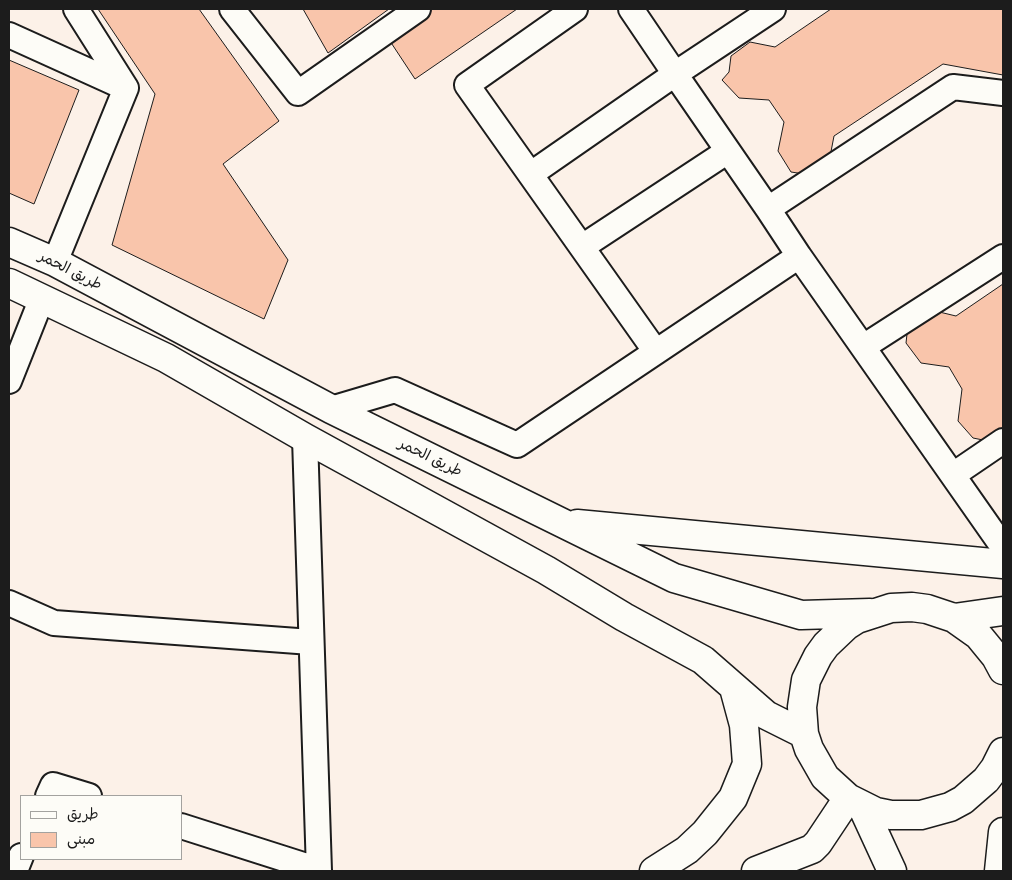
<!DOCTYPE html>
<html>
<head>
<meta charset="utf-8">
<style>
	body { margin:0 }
	#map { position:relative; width:1012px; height:880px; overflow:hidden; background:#fcf1e8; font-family:"Balsamiq Sans","Playpen Sans Arabic",sans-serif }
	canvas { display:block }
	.frame { position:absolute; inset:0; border:10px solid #1c1c1c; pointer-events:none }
	.legend { position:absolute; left:20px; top:795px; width:162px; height:65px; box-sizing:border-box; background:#fdfcf7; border:1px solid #a3a29f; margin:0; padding:6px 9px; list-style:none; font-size:15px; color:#1c1c1c }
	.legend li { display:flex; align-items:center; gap:10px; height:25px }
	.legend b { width:25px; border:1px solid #a3a29f }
</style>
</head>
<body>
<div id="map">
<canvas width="1012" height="880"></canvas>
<div class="frame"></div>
<ul class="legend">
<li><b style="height:6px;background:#fdfcf7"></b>طريق</li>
<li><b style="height:14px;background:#f9c5ab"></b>مبنى</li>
</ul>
</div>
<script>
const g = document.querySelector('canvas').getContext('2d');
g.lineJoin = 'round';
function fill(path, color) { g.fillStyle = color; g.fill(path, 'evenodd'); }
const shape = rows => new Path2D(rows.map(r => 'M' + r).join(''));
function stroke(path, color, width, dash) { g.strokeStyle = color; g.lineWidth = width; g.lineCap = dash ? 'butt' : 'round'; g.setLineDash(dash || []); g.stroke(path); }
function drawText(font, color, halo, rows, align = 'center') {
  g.font = font + ' "Balsamiq Sans","Playpen Sans Arabic",sans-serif'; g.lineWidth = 5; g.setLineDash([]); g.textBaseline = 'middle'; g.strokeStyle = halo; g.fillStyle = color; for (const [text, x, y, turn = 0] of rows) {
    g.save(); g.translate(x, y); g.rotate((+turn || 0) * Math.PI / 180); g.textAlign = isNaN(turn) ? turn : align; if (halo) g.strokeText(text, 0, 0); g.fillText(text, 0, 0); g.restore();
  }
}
const building = shape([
	[98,9,199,9,279,121,223,164,288,260,264,319,112,245,155,94,98,9],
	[303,9,389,9,328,53,303,9],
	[419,9,517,9,415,79,384,32,419,9],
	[831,9,1003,9,1003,75,943,64,834,136,829,162,811,175,791,172,778,151,784,122,769,100,739,98,722,80,729,72,731,56,750,42,775,47,831,9],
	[9,60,79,90,34,204,9,193,9,60],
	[1003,284,1003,434,993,442,973,438,958,421,962,389,949,367,921,363,906,343,908,325,931,310,956,316,1003,284]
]);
const minor = shape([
	[76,9,126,88],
	[232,9,298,93,418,9],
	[575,9,467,85,656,352],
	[9,35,126,88,55,262],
	[531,174,675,74,631,9],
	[768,209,675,74,773,9],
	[582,247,728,151],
	[799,256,768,209,953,87,1003,93],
	[863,347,1003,257],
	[9,381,42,298],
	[331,409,395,390,517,445,799,256,1003,547],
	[305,438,319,871],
	[953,475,1003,441],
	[9,603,54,623,311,642],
	[48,796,53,785,89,796],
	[181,826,319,870],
	[15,871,21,856]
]);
const tertiary = shape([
	[9,242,55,262,331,409,674,578,801,615,870,613],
	[9,283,166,358,305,438,546,570,624,617,703,660,766,715,804,734],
	[577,524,1003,564],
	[954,618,1003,611],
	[1003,670,996,657,978,635,954,618,927,609,912,607,891,608,857,619,846,626,826,645,818,656,806,680,802,707,804,734,809,749,825,777,848,798,876,812,891,815,921,815,950,807,963,800,986,780,995,768,1003,752],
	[862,806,892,871],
	[654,871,687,850,705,833,733,798,747,764,744,725,734,688],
	[756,871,812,849,818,843,848,798],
	[999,871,1003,832]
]);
const streetNames = [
	["طريق الحمر",70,271,27],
	["طريق الحمر",430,458,26]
];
fill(building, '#f9c5ab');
stroke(building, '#1c1c1c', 1);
stroke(minor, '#1c1c1c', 28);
stroke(tertiary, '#1c1c1c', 31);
stroke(minor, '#fdfcf7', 24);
stroke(tertiary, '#fdfcf7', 28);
drawText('15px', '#1c1c1c', '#fdfcf7', streetNames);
</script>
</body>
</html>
